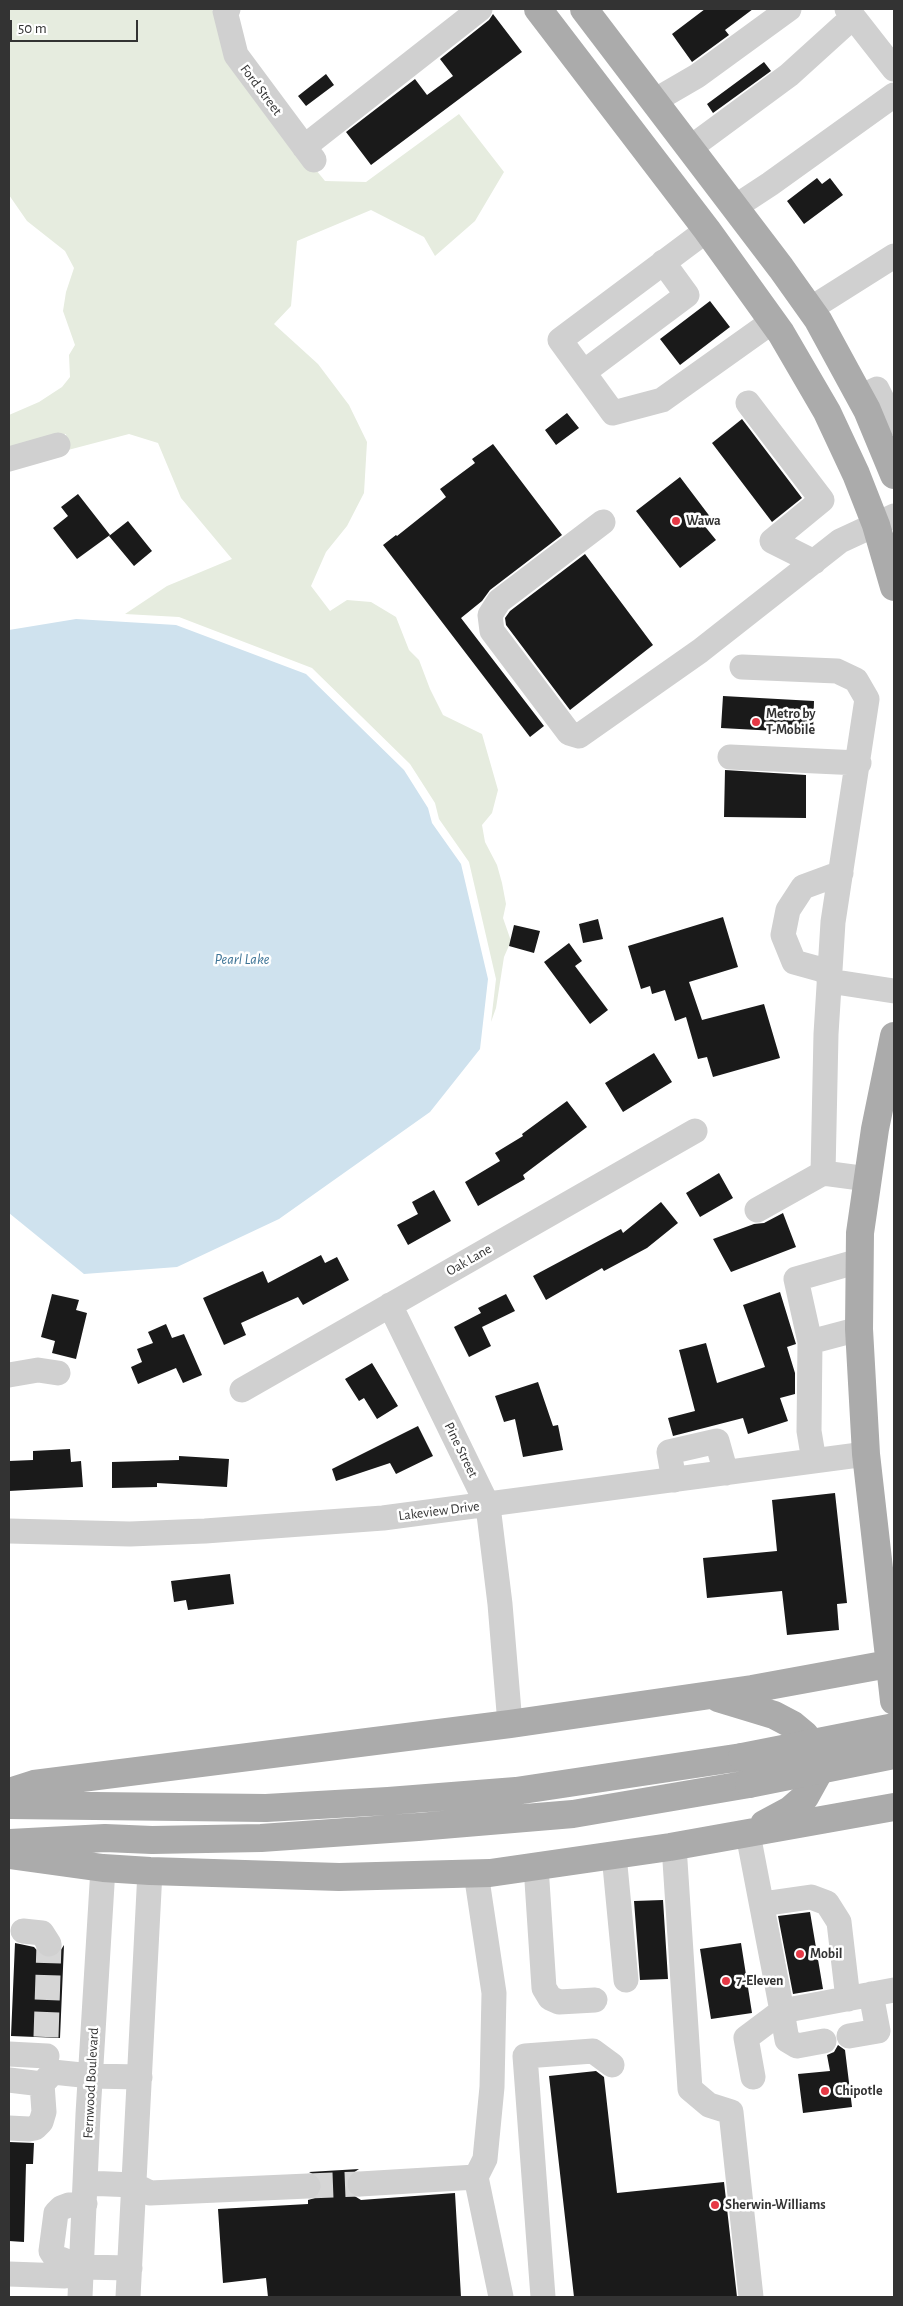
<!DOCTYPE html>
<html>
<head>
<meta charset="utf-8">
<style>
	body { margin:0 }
	#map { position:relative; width:903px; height:2306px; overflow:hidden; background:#fff; font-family:"Alegreya Sans",sans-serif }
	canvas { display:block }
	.frame { position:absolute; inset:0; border:10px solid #333; pointer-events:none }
	.scale { position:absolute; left:10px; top:20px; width:128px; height:22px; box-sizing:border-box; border:2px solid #333; border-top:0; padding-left:6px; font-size:15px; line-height:18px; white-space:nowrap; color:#333; -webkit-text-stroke:4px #fff; paint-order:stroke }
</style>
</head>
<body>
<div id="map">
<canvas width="903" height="2306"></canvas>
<div class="frame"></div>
<div class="scale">50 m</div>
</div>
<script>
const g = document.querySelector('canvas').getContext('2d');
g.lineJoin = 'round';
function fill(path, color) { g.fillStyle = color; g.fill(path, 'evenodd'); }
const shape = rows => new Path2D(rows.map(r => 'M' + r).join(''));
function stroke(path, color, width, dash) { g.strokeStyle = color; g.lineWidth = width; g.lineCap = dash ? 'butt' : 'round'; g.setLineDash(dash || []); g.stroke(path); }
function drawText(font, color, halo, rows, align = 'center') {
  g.font = font + ' "Alegreya Sans",sans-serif'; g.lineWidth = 5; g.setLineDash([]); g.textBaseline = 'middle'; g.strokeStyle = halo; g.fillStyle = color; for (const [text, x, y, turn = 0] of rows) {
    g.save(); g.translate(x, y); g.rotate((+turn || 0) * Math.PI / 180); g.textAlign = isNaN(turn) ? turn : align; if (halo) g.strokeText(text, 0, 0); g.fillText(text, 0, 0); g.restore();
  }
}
const green = shape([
	[9,9,214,9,212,10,216,16,238,77,312,172,316,170,325,181,366,182,459,114,504,172,475,221,435,256,424,237,371,210,297,241,291,306,274,324,318,364,349,405,367,442,364,493,347,526,326,552,311,586,330,611,347,600,371,602,396,617,409,650,419,660,430,689,443,715,482,734,498,790,492,813,482,825,485,842,497,865,502,883,506,904,503,918,511,941,504,957,496,1008,491,1022,496,979,469,862,439,819,435,803,410,764,312,668,179,617,125,614,167,586,232,559,181,498,158,443,129,434,68,450,66,434,9,450,9,415,39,402,62,387,70,377,69,355,75,345,63,311,66,292,74,268,65,251,27,221,9,195]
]);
const water = shape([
	[76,619,176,625,306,674,404,770,428,808,432,823,461,864,488,979,480,1049,430,1112,279,1219,177,1267,84,1274,9,1213,9,630]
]);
const building = shape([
	[705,9,753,9,725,30,729,35,692,62,672,34],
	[493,14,522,52,371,165,346,132,415,79,427,95,453,76,440,59,489,20],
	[764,62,771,71,713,113,707,104],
	[326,74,334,85,306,106,298,96],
	[817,178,822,184,830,178,843,195,804,224,787,201],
	[710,301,730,327,680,365,660,339],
	[567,413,579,428,556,445,545,430],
	[742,419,802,498,772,522,712,443],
	[493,444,562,535,490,590,482,601,461,618,544,726,530,737,383,545,396,535,397,536,446,497,440,489,475,463,472,459],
	[680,477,711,518,703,524,716,540,680,568,636,511],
	[78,494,110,535,77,559,53,528,68,516,61,507],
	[128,521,152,551,134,566,109,536],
	[585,554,653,645,570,710,506,625,505,618,510,611],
	[723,696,814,701,813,733,721,728],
	[725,770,806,775,806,818,724,817],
	[723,917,738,967,689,982,702,1020,764,1004,780,1058,713,1077,707,1057,698,1059,686,1017,675,1021,665,990,652,994,650,986,641,989,628,946],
	[598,919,603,939,583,943,579,924],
	[514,925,540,931,534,953,509,946],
	[569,943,582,961,575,966,608,1010,590,1024,544,962],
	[654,1053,672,1082,623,1112,605,1083],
	[567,1101,587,1127,523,1175,525,1179,478,1206,465,1182,500,1161,495,1153,523,1136,522,1134],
	[719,1173,733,1198,700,1217,686,1193],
	[434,1190,451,1221,408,1245,397,1225,418,1214,412,1202],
	[661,1202,678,1223,647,1248,604,1271,602,1268,546,1300,533,1276,621,1229,623,1233],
	[783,1213,796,1247,731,1272,713,1239,754,1224,764,1223],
	[321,1255,325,1263,337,1257,349,1280,303,1305,298,1297,241,1323,246,1335,224,1345,203,1298,263,1271,268,1283],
	[780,1292,796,1344,787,1347,795,1373,795,1394,780,1398,788,1421,748,1434,743,1418,673,1436,668,1418,695,1411,679,1350,706,1343,717,1383,765,1367,743,1305],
	[52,1294,79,1300,76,1310,87,1313,76,1359,52,1353,55,1341,41,1337],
	[506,1294,515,1311,482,1327,491,1346,469,1357,454,1327,481,1313,478,1308],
	[166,1324,172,1338,184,1334,202,1375,183,1383,176,1368,138,1384,131,1367,142,1362,137,1349,153,1343,148,1332],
	[372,1363,398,1406,377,1419,364,1398,359,1401,345,1379],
	[538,1382,553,1426,558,1425,563,1450,523,1457,515,1419,504,1422,495,1396],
	[418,1426,433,1456,396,1474,390,1463,336,1481,332,1469],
	[70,1449,71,1462,81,1461,83,1487,9,1491,9,1461,33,1460,33,1451],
	[179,1456,229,1459,227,1487,157,1483,157,1487,112,1488,112,1462,179,1460],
	[835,1493,847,1603,837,1604,839,1630,787,1635,782,1591,707,1598,703,1558,777,1551,772,1500],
	[230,1574,234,1604,188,1610,186,1600,174,1602,171,1581],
	[663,1900,668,1979,640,1980,634,1901],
	[810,1912,823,1989,793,1994,778,1916],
	[15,1943,34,1947,42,1956,49,1958,57,1956,64,1945,60,2038,11,2036],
	[741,1943,752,2013,711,2019,700,1949],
	[838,2045,845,2050,852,2107,803,2113,798,2074,830,2071,827,2055,834,2052],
	[596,2071,604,2077,617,2193,724,2182,737,2297,574,2297,549,2076],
	[9,2142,34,2143,33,2164,26,2164,24,2242,9,2241],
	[359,2169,347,2177,346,2184,348,2192,361,2200,455,2193,461,2297,268,2297,266,2278,223,2283,218,2209,308,2204,308,2200,315,2198,320,2193,322,2186,320,2178,309,2172]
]);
const minorTunnel = shape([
	[46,2037,49,1944],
	[308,2186,360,2184]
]);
const minor = shape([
	[228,9,225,11,236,55,314,160],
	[847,9,894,69],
	[654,101,697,76,789,9],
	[304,147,480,9],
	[690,148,789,75,853,17],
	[735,207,770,184,894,95],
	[707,230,560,340,613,413,662,400,773,321],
	[810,309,894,256],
	[584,372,687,295,663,262],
	[860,397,877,389,894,423],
	[748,403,822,500,772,541,814,562],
	[9,459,58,445],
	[603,522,499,601,490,615,492,631,569,733,579,736,700,651,840,541,894,516],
	[742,667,837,671,856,680,867,699,833,922,826,1034,823,1173],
	[730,757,859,763],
	[830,972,794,962,783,935,788,910,803,887,841,873],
	[829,981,894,991],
	[757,1210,823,1173,868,1179],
	[390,1305,488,1506,500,1604,510,1724],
	[859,1329,810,1342,796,1279,859,1261],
	[810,1342,809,1431,814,1461],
	[9,1375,38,1370,58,1373],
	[242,1390,695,1131],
	[674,1480,669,1452,717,1441,726,1473],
	[9,1531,130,1534,205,1531,383,1518,866,1454],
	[748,1834,782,2011,894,1990],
	[674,1846,690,2089,709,2105,731,2112,751,2297],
	[614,1855,626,1980],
	[536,1866,544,1988,550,1998,559,2002,595,2000],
	[762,1904,811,1897,827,1903,839,1922,848,1999],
	[23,1931,42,1933,49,1944],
	[849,2036,878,2031,871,1994],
	[9,2054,47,2056],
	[753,2077,746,2038,782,2011,787,2040,797,2046,824,2041],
	[9,2080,42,2084,53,2072,91,2076,140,2077],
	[9,2128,29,2129,35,2128,41,2122,44,2112,42,2084],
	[476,2177,501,2297],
	[85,2183,134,2185,150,2193,308,2186],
	[360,2184,476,2177,485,2159,492,2087,494,1993,476,1873],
	[85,2204,69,2205,61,2208,56,2213,51,2251,55,2257,82,2267,130,2268],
	[9,2274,65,2276,82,2267],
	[80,2297,88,2114,103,1868],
	[128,2297,150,1871],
	[543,2297,525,2056,593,2051,612,2065]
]);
const major = shape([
	[538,9,707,230,781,333,827,412,856,474,876,525,894,587],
	[584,9,781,268,818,320,867,410,894,475],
	[894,1036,875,1129,860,1233,859,1329,866,1454,894,1701],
	[718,1698,774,1715,793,1725,805,1735,819,1756,820,1770,805,1797,790,1810,764,1824],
	[9,1792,34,1784,510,1724,752,1689,894,1663],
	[9,1805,266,1808,388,1801,516,1791,742,1757],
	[10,1843,105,1838,152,1840,261,1838,418,1827,573,1814,749,1784],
	[9,1855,103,1868,150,1871,339,1877,490,1873,670,1847,894,1807]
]);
const majorBridge = shape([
	[742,1757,894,1727],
	[749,1784,894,1755]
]);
const markers = [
	[676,521,5,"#e63946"],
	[756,722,5,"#e63946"],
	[800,1954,5,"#e63946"],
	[726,1981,5,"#e63946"],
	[825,2091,5,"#e63946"],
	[715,2205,5,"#e63946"]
];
const streetNames = [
	["Ford Street",261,90,53],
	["Oak Lane",469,1260,-30],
	["Pine Street",461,1450,64],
	["Lakeview Drive",439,1511,-7],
	["Fernwood Boulevard",91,2083,-87]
];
const poiNames = [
	["Wawa",686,521],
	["Metro by",766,714],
	["T-Mobile",766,730],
	["Mobil",810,1954],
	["7-Eleven",736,1981],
	["Chipotle",835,2091],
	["Sherwin-Williams",725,2205]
];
const waterNames = [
	["Pearl Lake",242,959]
];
fill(green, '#e6ecdf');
fill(water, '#cfe2ee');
fill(building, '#1a1a1a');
stroke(minorTunnel, '#d6d6d6', 25, [25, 12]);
stroke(minor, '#d0d0d0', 25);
stroke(major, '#ababab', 28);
stroke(majorBridge, '#ababab', 28);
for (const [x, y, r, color] of markers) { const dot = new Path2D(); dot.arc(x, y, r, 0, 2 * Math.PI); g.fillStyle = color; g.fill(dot); stroke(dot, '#fff', 2); }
drawText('14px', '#333', '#fff', streetNames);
drawText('bold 14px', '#333', '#fff', poiNames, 'left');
drawText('italic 15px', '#3f7597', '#fff', waterNames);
</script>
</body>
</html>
